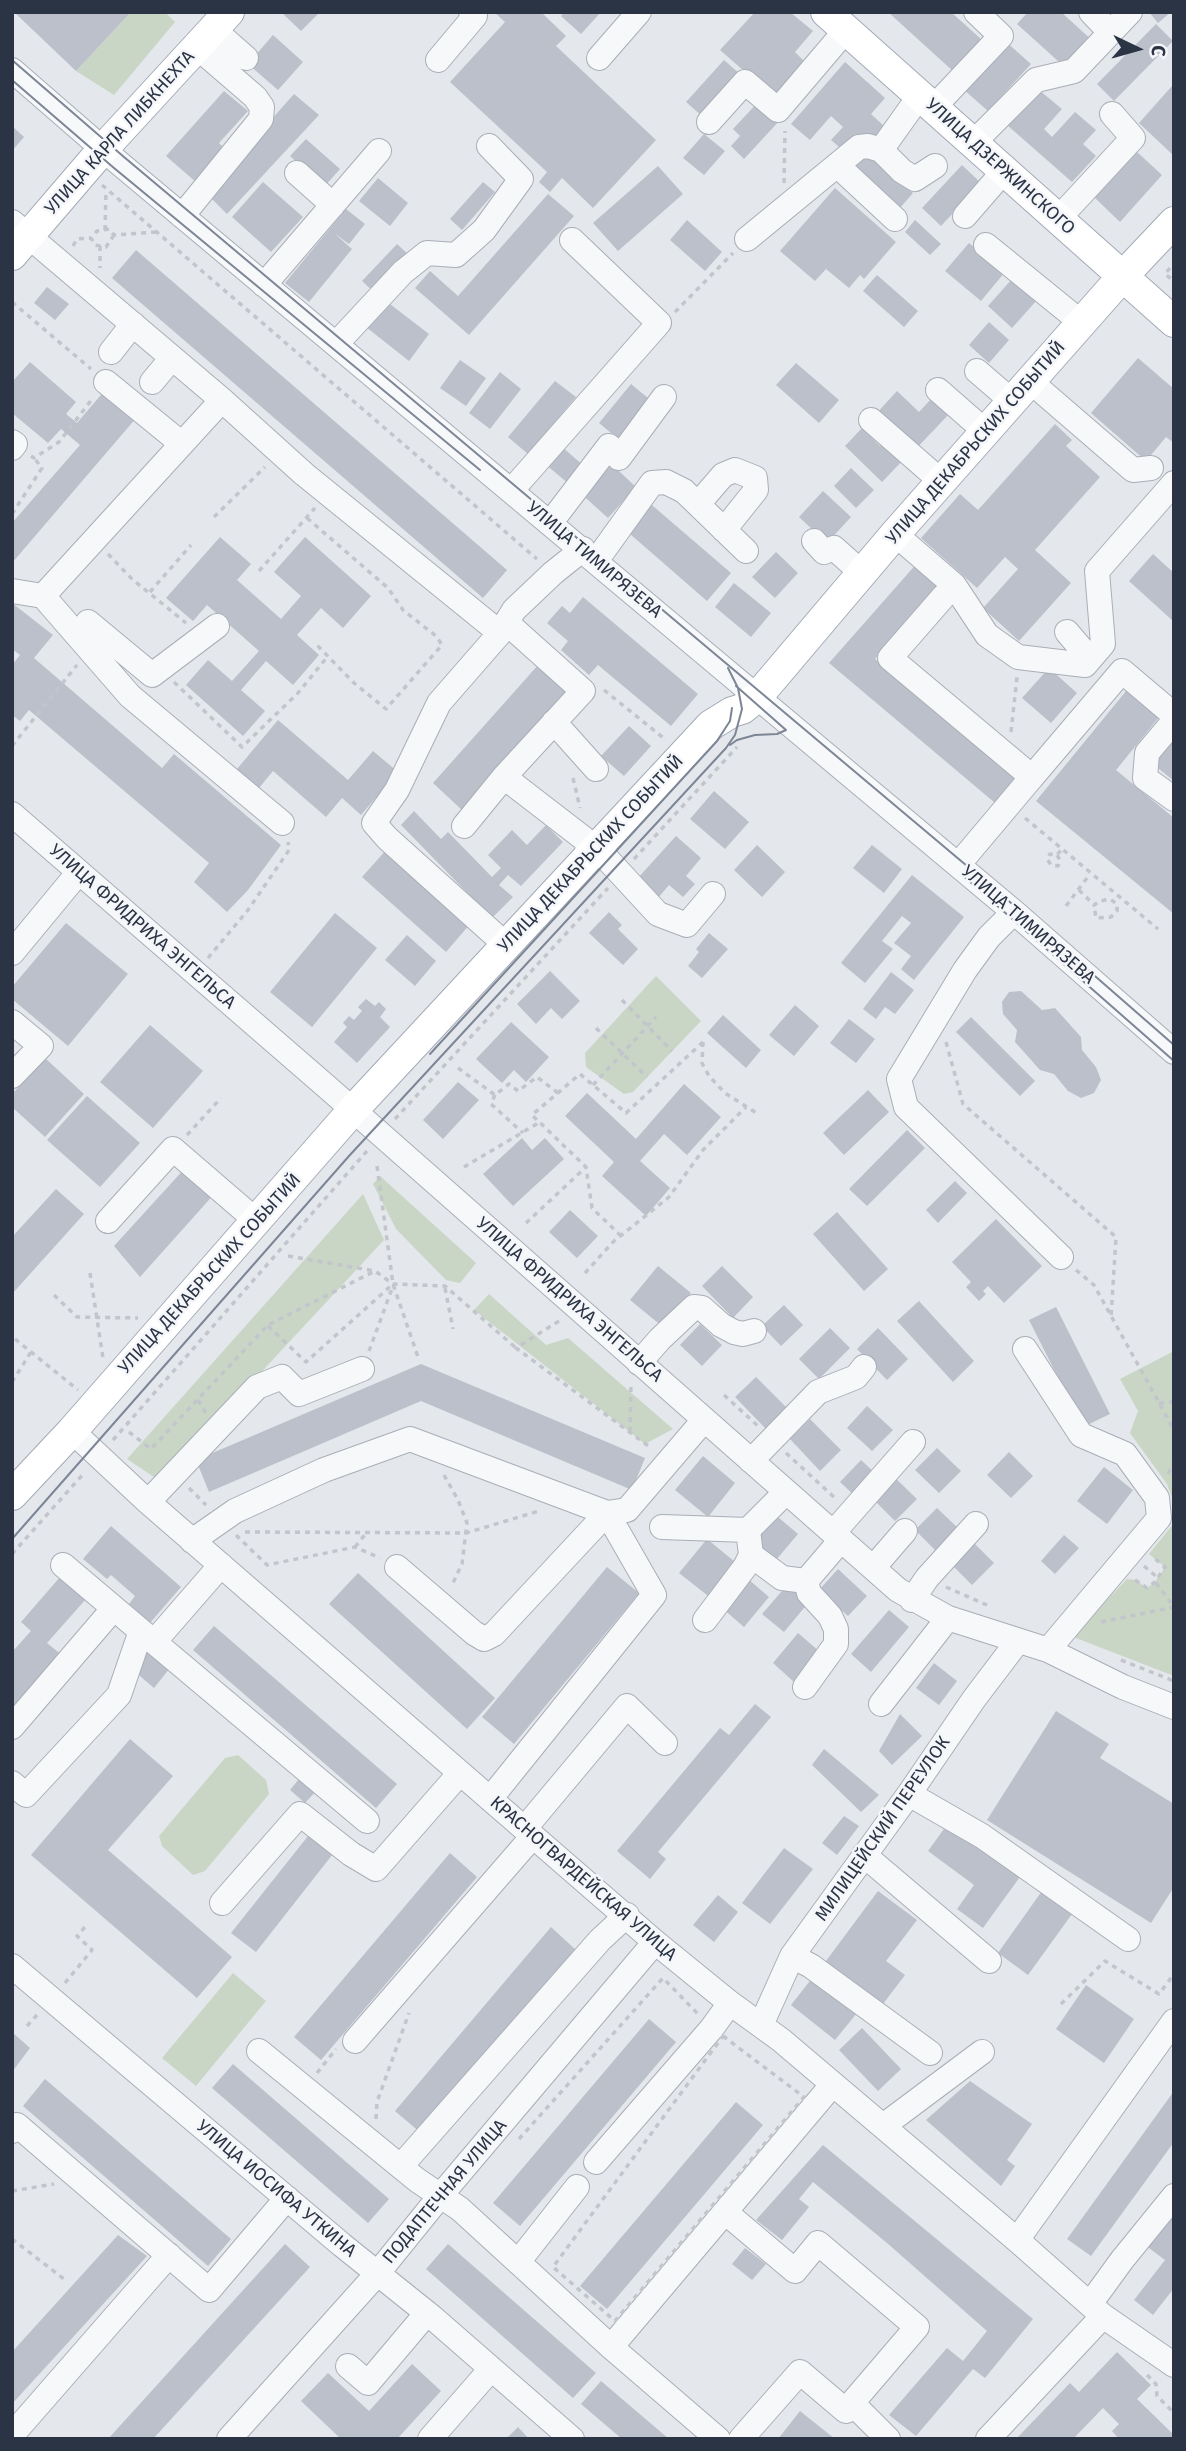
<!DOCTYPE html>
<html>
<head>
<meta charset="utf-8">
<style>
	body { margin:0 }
	#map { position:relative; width:1186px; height:2451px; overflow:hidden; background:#e4e7ec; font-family:"Fira Sans",sans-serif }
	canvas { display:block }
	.frame { position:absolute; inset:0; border:14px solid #2b3445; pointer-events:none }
	.north { position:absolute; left:1102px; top:14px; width:70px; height:70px; -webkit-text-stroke:5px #f4f6f9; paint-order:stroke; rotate:95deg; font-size:19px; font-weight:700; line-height:28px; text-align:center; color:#2b3445 }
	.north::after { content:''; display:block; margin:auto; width:24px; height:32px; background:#2b3445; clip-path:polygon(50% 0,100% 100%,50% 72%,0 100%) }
</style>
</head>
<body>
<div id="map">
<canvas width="1186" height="2451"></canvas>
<div class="frame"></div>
<div class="north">С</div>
</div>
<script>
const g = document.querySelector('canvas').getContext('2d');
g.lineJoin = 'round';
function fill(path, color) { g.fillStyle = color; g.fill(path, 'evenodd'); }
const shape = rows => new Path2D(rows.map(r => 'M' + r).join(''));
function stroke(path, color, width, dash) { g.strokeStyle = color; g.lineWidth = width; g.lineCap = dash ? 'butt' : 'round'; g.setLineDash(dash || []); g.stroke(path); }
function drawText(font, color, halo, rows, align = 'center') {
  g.font = font + ' "Fira Sans",sans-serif'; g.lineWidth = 5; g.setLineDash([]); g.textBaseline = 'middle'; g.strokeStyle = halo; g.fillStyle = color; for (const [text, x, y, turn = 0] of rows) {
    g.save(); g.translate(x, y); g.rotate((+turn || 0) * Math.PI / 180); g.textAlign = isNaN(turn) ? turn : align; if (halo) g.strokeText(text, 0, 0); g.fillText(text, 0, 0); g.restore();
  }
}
const green = shape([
	[131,12,165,12,175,22,114,95,76,71],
	[656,976,701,1021,633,1092,624,1094,586,1067,585,1053],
	[380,1176,476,1263,460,1283,446,1280,396,1229,373,1184],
	[363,1194,384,1240,160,1481,127,1459],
	[489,1294,546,1345,568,1338,673,1429,645,1444,474,1310],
	[1174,1351,1174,1503,1167,1484,1130,1433,1138,1411,1120,1379],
	[1174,1523,1174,1676,1076,1638,1074,1634,1127,1579,1136,1580,1147,1588,1155,1582,1165,1567,1149,1554],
	[238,1755,266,1780,269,1794,205,1871,193,1875,162,1846,159,1836,225,1758],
	[233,1973,266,2001,196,2086,162,2058]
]);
const building = shape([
	[14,12,131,12,76,71],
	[281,12,320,12,301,31],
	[494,12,541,12,566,36,556,46,656,140,593,208,562,178,550,192,539,182,547,172,450,82,505,22],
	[564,12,601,12,581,34,561,16],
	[755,12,790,12,813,31,795,52,808,65,776,99,720,50],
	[888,12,951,12,982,40,954,72],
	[1028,12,1061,12,1094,42,1068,70,1017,24],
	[1149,12,1171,12,1158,23],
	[1156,24,1173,41,1114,101,1097,84],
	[273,35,303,62,278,90,248,64],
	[1005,41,1031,64,988,111,963,89],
	[724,60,741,75,703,117,686,102],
	[845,62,885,98,871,114,884,126,870,142,846,153,831,140,843,127,831,116,810,140,791,124],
	[1172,86,1174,88,1174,156,1139,123],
	[1039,90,1062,109,1044,129,1052,137,1075,112,1096,130,1083,144,1096,156,1072,182,1007,125],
	[224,91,248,111,219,143,226,150,197,183,166,156],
	[294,94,319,115,227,214,206,193],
	[760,100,781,119,744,159,731,146,740,136,733,129],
	[12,126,24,137,12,151],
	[704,134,725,151,704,175,683,158],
	[306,139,340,169,324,187,290,156],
	[863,149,913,193,900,208,850,165],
	[1136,151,1162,175,1120,222,1094,197],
	[962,165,981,183,941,226,922,208],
	[658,166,683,194,618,251,593,223],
	[378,178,408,203,390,226,359,201],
	[263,182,303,217,271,252,232,217],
	[483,182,495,192,462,230,450,219],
	[835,188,896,242,864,279,860,275,849,288,826,269,815,281,780,251],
	[548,194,574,216,469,335,415,288,430,271,458,296],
	[346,209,365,224,349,244,334,233,352,249,309,302,285,283],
	[687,220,722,252,705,271,670,240],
	[915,220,941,244,930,255,905,232],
	[969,243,1005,272,981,301,945,271],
	[397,244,410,256,375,293,362,281],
	[136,250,507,570,483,598,112,278],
	[877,275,918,311,904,327,863,291],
	[1012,279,1037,300,1012,328,988,306],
	[47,287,69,304,55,320,34,303],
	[386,301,429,334,409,361,366,327],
	[989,322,1009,340,989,363,969,345],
	[1138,358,1174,389,1174,443,1166,437,1146,461,1091,413],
	[460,360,486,378,466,406,440,388],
	[30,362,76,402,66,414,77,423,106,389,137,417,12,563,12,523,80,445,61,429,48,443,12,413,12,382],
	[796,363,839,400,819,423,776,385],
	[500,372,521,389,490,429,469,413],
	[555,381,576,397,528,454,508,437],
	[631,384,654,403,622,442,599,423],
	[897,391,919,412,933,397,950,413,913,452,875,415],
	[1055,424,1072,440,1066,446,1100,477,1035,550,1071,583,1019,641,983,608,1018,569,1005,557,977,588,921,538,960,494,978,510],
	[862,428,880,446,888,437,907,456,882,482,845,446],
	[561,446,584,466,569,484,545,464],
	[606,459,636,487,608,518,578,491],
	[851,468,874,490,856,508,834,486],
	[823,491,851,517,827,543,799,517],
	[646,500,731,573,707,601,622,527],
	[220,537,251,564,237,580,281,619,301,596,274,572,305,537,371,596,343,628,321,608,297,635,319,655,293,685,266,661,241,690,265,711,243,736,186,685,208,660,232,681,259,651,207,605,193,621,166,598],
	[776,552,798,573,775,598,752,577],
	[1153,554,1174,573,1174,622,1129,581],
	[919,561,943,583,875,659,1022,783,1001,808,829,663],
	[734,583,771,613,751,637,715,607],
	[583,597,698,694,671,726,598,665,589,675,561,650,568,641,547,623,562,606,570,613],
	[12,603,53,635,34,658,162,768,174,754,281,845,248,890,227,912,194,882,209,863,29,710,20,721,12,715,12,665,20,655,12,649],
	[539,664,568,690,462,810,433,783],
	[1049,668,1077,693,1051,723,1022,698],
	[1131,685,1164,711,1116,770,1174,818,1174,914,1036,801],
	[278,720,348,780,373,751,398,772,361,815,342,798,326,817,273,771,259,788,237,769],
	[629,726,651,746,624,776,601,756],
	[1174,739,1174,781,1153,764],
	[714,791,749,822,725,849,690,819],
	[414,811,441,839,448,832,492,877,501,868,488,855,512,830,527,845,546,825,563,842,521,886,508,875,499,885,513,897,492,918,401,825],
	[676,836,701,858,686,876,695,884,683,897,669,885,658,898,637,879],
	[757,845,785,872,762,897,734,870],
	[872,845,902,869,884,893,853,868],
	[387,849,471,923,446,952,362,877],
	[912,875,964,917,914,980,901,969,911,956,894,943,911,923,902,916,882,941,893,949,865,983,841,963],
	[609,912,622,925,618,929,638,949,623,965,589,933],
	[335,913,377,948,312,1027,270,992],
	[66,923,128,974,68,1046,12,999,12,987],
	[709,933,728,949,702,978,688,966,699,952,696,949],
	[407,935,436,961,415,986,385,960],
	[550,971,580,1001,562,1019,551,1008,536,1024,517,1004],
	[891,972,914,990,895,1014,885,1007,876,1019,863,1009],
	[1021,991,1042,1010,1055,1008,1081,1037,1082,1050,1096,1067,1101,1080,1094,1093,1081,1098,1068,1091,1054,1074,1040,1070,1015,1042,1017,1030,1003,1014,1002,1002,1009,992],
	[366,999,375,1006,379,1002,386,1009,380,1017,390,1027,357,1063,334,1042,347,1027,343,1023,349,1016,354,1020,362,1011,358,1007],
	[795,1005,819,1026,794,1056,769,1035],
	[723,1015,761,1050,746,1068,707,1033],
	[971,1017,1035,1081,1020,1096,956,1032],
	[849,1019,875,1039,856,1063,830,1043],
	[511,1022,549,1057,526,1082,514,1070,502,1083,476,1059],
	[150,1025,203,1071,153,1128,100,1082],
	[45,1058,84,1094,45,1137,12,1107,12,1094],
	[458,1082,479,1100,443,1139,423,1120],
	[684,1084,721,1117,687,1155,664,1134,640,1161,670,1188,646,1216,602,1176,614,1162,565,1116,587,1093,636,1139],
	[868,1090,889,1112,844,1155,823,1133],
	[87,1096,140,1143,100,1187,47,1140],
	[907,1130,925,1148,867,1206,849,1189],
	[522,1138,532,1150,545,1138,564,1159,513,1206,483,1174],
	[187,1166,216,1192,140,1277,114,1246],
	[955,1181,967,1193,938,1223,926,1210],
	[56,1189,84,1214,12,1294,12,1237],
	[570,1210,598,1236,577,1258,549,1232],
	[837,1212,888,1269,864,1291,813,1234],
	[996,1219,1042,1266,1004,1303,988,1286,983,1291,986,1294,979,1301,966,1287,971,1282,952,1262],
	[658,1266,691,1293,663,1327,630,1300],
	[722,1266,753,1297,733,1318,702,1286],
	[919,1301,974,1361,953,1382,897,1321],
	[784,1305,803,1325,781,1346,762,1326],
	[1056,1307,1110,1414,1083,1427,1029,1320],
	[700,1324,722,1345,702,1366,680,1345],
	[830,1328,850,1348,819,1379,799,1359],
	[878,1328,908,1359,887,1380,857,1349],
	[421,1364,645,1458,632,1490,421,1401,209,1492,196,1460],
	[756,1377,787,1408,766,1429,735,1397],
	[867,1406,893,1430,872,1451,847,1428],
	[810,1419,841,1450,820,1471,790,1439],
	[937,1448,961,1471,939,1493,915,1470],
	[1009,1452,1033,1476,1011,1498,987,1475],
	[703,1456,735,1483,708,1517,675,1490],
	[861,1460,876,1474,855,1496,840,1482],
	[1104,1467,1133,1490,1107,1524,1077,1501],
	[893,1476,917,1499,895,1521,872,1498],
	[937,1508,961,1531,939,1554,915,1530],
	[772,1512,798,1534,776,1560,750,1539],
	[111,1526,181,1587,150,1623,129,1604,135,1596,111,1575,107,1579,83,1559],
	[1064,1535,1079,1548,1055,1574,1041,1561],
	[707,1539,740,1566,712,1599,679,1573],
	[970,1539,994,1563,972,1585,948,1561],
	[607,1567,639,1593,514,1744,482,1717],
	[838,1569,867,1596,848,1616,819,1590],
	[358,1573,495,1698,467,1729,329,1604],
	[60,1577,86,1599,47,1643,63,1656,12,1713,12,1652,31,1631,21,1622],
	[748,1579,769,1597,744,1627,722,1608],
	[788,1584,809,1602,784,1632,762,1614],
	[889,1610,909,1627,871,1672,851,1654],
	[214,1626,397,1784,376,1808,193,1650],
	[798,1633,820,1652,794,1682,773,1663],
	[149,1650,170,1668,154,1688,133,1670],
	[934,1663,957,1681,939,1705,916,1688],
	[755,1704,771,1717,658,1852,666,1859,650,1879,617,1851,720,1728,729,1735],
	[1056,1711,1109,1744,1100,1758,1174,1804,1174,1887,1151,1923,987,1820],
	[900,1714,922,1736,892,1765,879,1751],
	[130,1739,173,1776,108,1850,232,1957,197,1998,31,1855],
	[824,1749,879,1795,861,1812,812,1765],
	[303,1774,319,1788,305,1803,290,1790],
	[844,1816,859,1826,837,1855,822,1843],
	[949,1822,1022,1874,983,1928,957,1909,974,1885,928,1851],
	[312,1831,336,1850,256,1952,231,1933],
	[784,1848,813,1869,770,1924,742,1903],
	[450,1853,477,1877,321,2060,294,2037],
	[878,1891,917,1920,886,1961,905,1975,880,2008,823,1965],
	[1042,1891,1072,1914,1028,1975,998,1953],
	[718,1895,738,1912,714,1942,693,1925],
	[551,1927,577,1951,422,2134,395,2111],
	[813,1977,857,2013,835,2040,791,2005],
	[1086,1985,1134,2019,1104,2063,1056,2029],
	[649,2019,676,2042,520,2226,493,2203],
	[862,2028,901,2069,878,2091,839,2050],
	[12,2032,30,2048,12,2072],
	[233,2064,389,2199,368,2223,212,2088],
	[45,2079,231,2239,208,2266,23,2106],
	[970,2081,1032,2124,1007,2160,1015,2166,1001,2186,926,2120],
	[1174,2091,1174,2142,1091,2256,1067,2239],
	[736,2102,763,2125,607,2309,580,2286],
	[823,2145,1033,2319,985,2378,973,2369,916,2436,889,2415,947,2348,963,2361,987,2331,887,2243,813,2182,799,2199,809,2207,782,2240,756,2220],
	[1174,2208,1174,2288,1153,2315,1134,2300,1165,2260,1145,2245],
	[118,2235,147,2256,12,2404,12,2352],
	[285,2244,310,2267,153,2439,108,2439],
	[448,2244,596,2373,573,2398,426,2269],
	[745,2248,766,2264,752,2280,732,2264],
	[1117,2352,1151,2385,1137,2399,1174,2435,1174,2439,1119,2439,1112,2431,1119,2424,1103,2408,1073,2439,1016,2439,1070,2383,1079,2392],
	[412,2364,441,2391,397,2439,341,2439,301,2401,328,2373,369,2411],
	[601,2381,669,2439,622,2439,581,2404],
	[800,2411,835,2439,778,2439],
	[518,2427,529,2439,506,2439]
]);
const path = shape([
	[784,183,785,131],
	[102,185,537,559],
	[105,230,106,190],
	[114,235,106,247,95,245,91,238,97,231,109,229,114,235,156,232],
	[73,246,77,239,91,238],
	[100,246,100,268],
	[1170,268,1165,274,1174,281],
	[12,302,91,369],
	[675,312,733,253],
	[31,456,34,458,59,442,93,398],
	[12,514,42,468,34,458],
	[214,517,265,467],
	[307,518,388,588,403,610,436,636,442,645,386,709,354,683,314,642],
	[108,554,132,579,186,623],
	[259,571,315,508],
	[150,592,191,545],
	[174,682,242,747,298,693,328,656],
	[604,690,666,740],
	[1011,732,1017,677],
	[12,746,77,665],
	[573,778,580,808],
	[1025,818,1158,929],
	[1057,855,1060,860,1058,866,1051,865,1047,859,1050,854,1057,855,1062,849],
	[634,859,737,747],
	[1079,890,1094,905,1100,901,1110,899,1117,904,1117,911,1111,917,1096,918,1094,905],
	[1066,906,1090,874],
	[208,958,248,910,289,850,288,842],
	[622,1000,672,1051],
	[596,1028,647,1077],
	[703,1042,702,1063,709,1076,725,1093,758,1114],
	[946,1042,963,1104,1116,1237,1111,1317],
	[458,1068,495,1095,509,1084,518,1091,537,1077,558,1093],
	[593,1085,656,1017],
	[495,1095,491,1104,523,1133],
	[395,1119,608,888],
	[187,1135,221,1098],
	[377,1166,393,1284,418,1357],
	[464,1167,540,1122],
	[526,1223,586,1167],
	[621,1236,592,1208,586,1167,532,1115,580,1074,626,1113,703,1042],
	[288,1256,375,1271,393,1284,445,1286,516,1348],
	[1076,1270,1094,1285,1174,1430],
	[90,1273,103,1358],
	[585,1273,613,1242,669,1197,703,1150,746,1107],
	[445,1288,453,1329],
	[54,1295,77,1317,138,1318],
	[559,1321,516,1348,651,1448],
	[268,1326,306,1362,393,1284],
	[15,1339,78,1390],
	[369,1351,393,1286],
	[12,1382,31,1352],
	[724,1395,758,1426],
	[198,1400,206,1413],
	[1159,1403,1174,1402],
	[129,1432,151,1449,268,1325,375,1271],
	[630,1432,631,1384],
	[113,1440,367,1151],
	[786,1453,835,1498],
	[1168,1474,1174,1462],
	[444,1475,458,1500,467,1523,462,1564,452,1585],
	[189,1488,206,1505],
	[245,1532,466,1533,539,1511],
	[236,1535,267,1565,355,1547,380,1558],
	[355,1547,367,1532],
	[12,1554,85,1472],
	[1144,1566,1158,1578],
	[1135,1580,1147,1588,1155,1582,1165,1567,1153,1557],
	[1156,1583,1174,1607],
	[946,1587,987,1605],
	[1101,1622,1174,1607],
	[1121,1660,1174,1681],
	[65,1983,92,1950,77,1936,85,1927],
	[1061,2004,1105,1961,1159,1994,1174,1974],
	[27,2026,37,2015],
	[723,2036,804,2097,615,2321,553,2267,723,2036],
	[317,2073,336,2049],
	[376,2119,377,2102,409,2013],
	[519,2139,663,1978,698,2014],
	[12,2191,54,2184],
	[12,2239,64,2279],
	[1147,2375,1156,2384,1157,2396,1174,2413]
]);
const minor = shape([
	[1091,12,1110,32],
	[213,29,246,58],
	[599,58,639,12],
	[438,60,475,16,471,12],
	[12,70,119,163,1014,912,1174,1052],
	[933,108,1001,36,976,12],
	[709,122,745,82,778,110,846,30],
	[973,143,1036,80,1074,71,1130,12],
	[881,150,902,171,915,179,935,166],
	[838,166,895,219],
	[297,173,333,205],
	[182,216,261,119,262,107,255,97,197,47],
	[965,216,1004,171],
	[1058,219,1133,138,1112,114],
	[12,222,222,400,304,474,500,633],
	[747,239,859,147,868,146,881,150,911,108,922,98],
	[986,245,1082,323],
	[264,285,379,151],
	[336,344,403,272,427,253,456,255,484,230,521,179,489,146],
	[111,352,133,324],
	[977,371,1013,402],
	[106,382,182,444],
	[152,382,172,358],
	[1031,382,1133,470,1151,468],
	[938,390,986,432],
	[222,400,43,596,130,696,282,823],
	[871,420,942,482],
	[12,442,15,444,12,448],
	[511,491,659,323,572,240],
	[698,504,723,475,735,470,755,478,756,490,724,530],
	[551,522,609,446,619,458,664,397],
	[895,534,954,585,987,635,1018,657,1085,665,1103,644,1097,571,1174,483],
	[814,541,824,552,834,548,862,573],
	[596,561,652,483,666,482,684,491,746,551],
	[12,591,43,596],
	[944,596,890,658,1032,777,958,865],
	[1067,632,1090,659],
	[78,636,88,622,152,675,217,626],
	[1174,721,1147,753,1145,778,1174,799],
	[554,722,596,769],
	[504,777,587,841,588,857],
	[1032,777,1122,671,1174,715],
	[12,814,327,1087,898,1590,948,1618,1048,1650,1123,1687,1174,1707],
	[464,826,504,777,583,691,507,623],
	[597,848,658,914,687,925,713,894],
	[1014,912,989,937,965,970,899,1079,906,1107,1061,1257],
	[506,945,387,838,374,823,397,790,439,703,500,633,514,610,553,573,583,549],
	[12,953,79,872],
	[12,1022,41,1046,12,1076],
	[108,1221,173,1149,245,1211],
	[1025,1349,1081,1435,1125,1454,1157,1498,1159,1518,1048,1650],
	[639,1363,660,1339,694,1307,702,1308,721,1325,734,1332,743,1334,754,1331],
	[72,1431,148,1502,655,1942,730,2003,781,2040,1017,2240,1103,2316,1174,2365],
	[751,1461,818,1392,856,1377,864,1367],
	[148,1502,257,1387,282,1377,299,1394,362,1369],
	[662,1527,748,1530],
	[833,1533,913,1442],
	[192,1541,235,1511,324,1470,410,1439,607,1513,627,1510,704,1420],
	[751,1555,782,1578,806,1581],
	[63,1565,154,1642,221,1565],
	[397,1567,474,1633,484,1639,494,1634,607,1513,654,1595,490,1799],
	[873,1568,905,1531],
	[912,1600,927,1578,976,1524],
	[705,1620,745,1567,751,1555,748,1530,786,1492],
	[154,1642,367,1821],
	[805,1687,836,1644,836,1629,830,1616,809,1593,806,1581,841,1540],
	[881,1704,948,1618],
	[12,1727,114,1608],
	[12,1783,26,1795,119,1695,141,1631],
	[909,1794,982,1836,1128,1939],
	[525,1828,627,1706,665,1743],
	[864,1855,989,1961],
	[222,1903,300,1814,351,1854,376,1869,460,1773],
	[792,1956,811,1966,930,2053],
	[12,1966,342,2245,432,2317,572,2439],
	[761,2025,792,1956,909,1794,974,1699,1018,1641],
	[355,2041,533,1836],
	[259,2051,417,2180,460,2209,611,2347,718,2439],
	[883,2126,982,2052],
	[12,2131,17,2125,209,2290,287,2198],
	[596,2162,712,2028,730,2003],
	[401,2166,600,1940,627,1915],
	[725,2212,795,2271,818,2243,917,2327,852,2403],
	[1017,2240,1174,2021],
	[518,2262,577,2187],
	[1090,2304,1122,2260,1174,2196],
	[611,2347,833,2084],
	[348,2366,368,2383,427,2313],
	[12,2435,169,2255],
	[229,2439,377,2274,441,2195,655,1942],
	[430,2439,491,2369],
	[741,2439,800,2372,846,2411,852,2403,888,2439],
	[988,2439,1103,2316]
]);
const major = shape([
	[826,12,1174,322],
	[12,255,103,149,229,12],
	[12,1495,72,1431,353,1110,711,725,732,712,742,709,757,697,895,534,1122,277,1174,222]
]);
const tram = shape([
	[12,60,124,157,1017,908,1174,1045],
	[12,80,114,168,480,470],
	[736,686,786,730],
	[730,745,737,740,755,735,777,734,786,730],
	[961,874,1174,1061],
	[430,1054,717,741,730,721,732,708],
	[12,1539,349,1156,726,748,735,735,742,709,738,688,728,668]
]);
const streetNames = [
	["УЛИЦА КАРЛА ЛИБКНЕХТА",120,133,-48],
	["УЛИЦА ДЗЕРЖИНСКОГО",1000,167,42],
	["УЛИЦА ДЕКАБРЬСКИХ СОБЫТИЙ",976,443,-49],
	["УЛИЦА ТИМИРЯЗЕВА",594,560,40],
	["УЛИЦА ДЕКАБРЬСКИХ СОБЫТИЙ",591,854,-47],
	["УЛИЦА ТИМИРЯЗЕВА",1028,925,41],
	["УЛИЦА ФРИДРИХА ЭНГЕЛЬСА",142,927,41],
	["УЛИЦА ДЕКАБРЬСКИХ СОБЫТИЙ",210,1274,-48],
	["УЛИЦА ФРИДРИХА ЭНГЕЛЬСА",569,1300,41],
	["МИЛИЦЕЙСКИЙ ПЕРЕУЛОК",883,1829,-55],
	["КРАСНОГВАРДЕЙСКАЯ УЛИЦА",583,1879,41],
	["УЛИЦА ИОСИФА УТКИНА",276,2189,40],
	["ПОДАПТЕЧНАЯ УЛИЦА",445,2192,-50]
];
fill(green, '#c9d6c5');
fill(building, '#bbc0ca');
stroke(minor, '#a9aeb7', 26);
stroke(major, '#a3abb8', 32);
stroke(path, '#c2c5cb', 3.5, [5, 5]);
stroke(minor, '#f7f8fa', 24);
stroke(major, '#fff', 30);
stroke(tram, '#7d8696', 2);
drawText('18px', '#2b3445', '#f4f6f9', streetNames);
</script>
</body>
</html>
